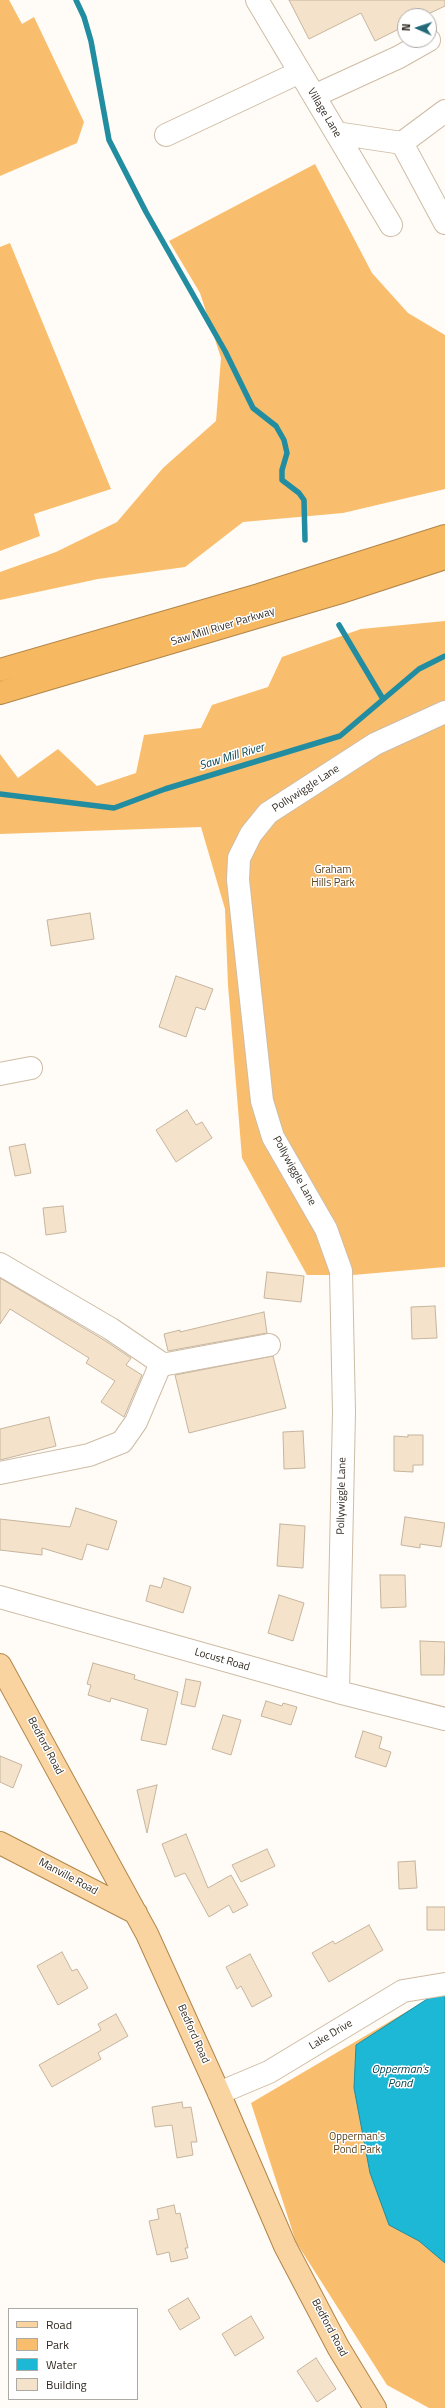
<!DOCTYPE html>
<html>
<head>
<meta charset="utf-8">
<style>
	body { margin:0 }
	#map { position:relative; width:445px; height:2408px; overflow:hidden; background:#fffbf6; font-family:"Titillium Web",sans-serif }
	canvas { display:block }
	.legend { position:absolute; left:8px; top:2308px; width:130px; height:92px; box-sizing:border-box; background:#fff; border:1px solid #adaaa6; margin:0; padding:5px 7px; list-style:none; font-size:12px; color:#312a21 }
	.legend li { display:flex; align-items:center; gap:8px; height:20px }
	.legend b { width:20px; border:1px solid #adaaa6 }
	.north { position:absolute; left:397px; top:8px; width:40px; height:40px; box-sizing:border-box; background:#fff; border:1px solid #adaaa6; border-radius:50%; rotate:273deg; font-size:11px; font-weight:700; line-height:16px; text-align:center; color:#312a21 }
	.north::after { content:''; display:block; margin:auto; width:14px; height:18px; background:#226877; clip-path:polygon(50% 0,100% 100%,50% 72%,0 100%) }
</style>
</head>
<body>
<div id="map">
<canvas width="445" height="2408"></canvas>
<ul class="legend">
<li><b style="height:5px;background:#fad4a0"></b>Road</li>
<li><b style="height:11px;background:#f9be6d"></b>Park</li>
<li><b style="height:11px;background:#1cb8d6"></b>Water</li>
<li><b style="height:11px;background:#f4e2ca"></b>Building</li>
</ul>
<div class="north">N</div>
</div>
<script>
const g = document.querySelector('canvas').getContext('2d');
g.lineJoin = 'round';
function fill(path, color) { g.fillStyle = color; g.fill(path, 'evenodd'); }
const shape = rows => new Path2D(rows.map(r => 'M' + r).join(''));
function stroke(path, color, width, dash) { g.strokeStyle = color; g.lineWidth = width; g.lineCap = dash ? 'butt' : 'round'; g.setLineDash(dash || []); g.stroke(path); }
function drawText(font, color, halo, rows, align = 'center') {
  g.font = font + ' "Titillium Web",sans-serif'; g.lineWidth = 3; g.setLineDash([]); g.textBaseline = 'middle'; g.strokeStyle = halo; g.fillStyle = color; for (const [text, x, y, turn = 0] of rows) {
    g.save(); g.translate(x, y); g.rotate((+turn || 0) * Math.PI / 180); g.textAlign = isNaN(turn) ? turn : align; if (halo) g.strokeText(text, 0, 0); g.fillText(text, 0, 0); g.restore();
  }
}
const green = shape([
	[0,0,9,0,22,24,34,17,84,122,77,143,0,176],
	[315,164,372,273,408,313,445,335,445,489,343,513,243,522,185,567,98,579,0,600,0,572,56,552,117,522,163,468,216,421,221,358,200,293,169,241],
	[10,243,111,489,34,514,40,536,0,551,0,247],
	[445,621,445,1267,353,1275,307,1275,242,1158,228,985,225,909,201,827,0,834,0,754,18,778,58,749,97,786,136,773,144,735,201,728,212,705,268,687,282,657,361,629],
	[445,1998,445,2408,429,2408,387,2385,296,2242,251,2103,411,2009]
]);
const water = shape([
	[438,1992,445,1993,445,2263,419,2241,389,2225,370,2173,354,2088,356,2045,438,1992]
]);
const stream = shape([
	[76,0,84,17,91,41,109,140,146,212,225,351,253,408,276,426,284,440,287,453,282,470,282,480,299,493,304,500,305,540],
	[339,625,383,699],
	[0,794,114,808,165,789,340,736,419,669,445,656]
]);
const building = shape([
	[289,0,445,0,445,6,424,16,405,16,405,26,375,41,361,13,309,39,289,0],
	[90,913,94,939,51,946,47,920,90,913],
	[176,976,213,989,205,1010,196,1007,186,1037,159,1027,176,976],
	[187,1110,196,1125,202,1122,212,1138,176,1162,156,1130,187,1110],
	[25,1144,31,1173,15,1176,9,1147,25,1144],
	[63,1206,66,1232,46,1235,43,1208,63,1206],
	[267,1272,304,1276,301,1302,264,1298,267,1272],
	[0,1278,104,1340,131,1358,126,1365,142,1375,124,1417,101,1402,115,1381,86,1363,89,1358,10,1309,0,1324,0,1278],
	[435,1306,437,1338,412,1339,411,1307,435,1306],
	[264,1312,267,1333,168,1351,164,1334,180,1330,180,1332,264,1312],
	[273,1356,286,1408,189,1433,175,1375,273,1356],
	[49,1417,56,1446,0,1460,0,1429,49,1417],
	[303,1431,305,1468,284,1469,283,1432,303,1431],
	[408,1435,423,1435,423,1465,413,1465,413,1472,394,1471,394,1436,408,1437,408,1435],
	[76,1508,117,1521,108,1550,87,1544,82,1560,42,1548,42,1555,0,1550,0,1519,70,1527,76,1508],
	[405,1517,445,1523,441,1547,420,1544,420,1548,401,1545,405,1517],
	[280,1524,305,1526,303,1568,277,1566,280,1524],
	[380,1575,405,1575,406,1607,381,1608,380,1575],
	[164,1578,191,1587,183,1613,146,1601,150,1585,161,1588,164,1578],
	[279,1595,304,1603,293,1641,268,1633,279,1595],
	[420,1641,445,1642,444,1675,421,1675,420,1641],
	[93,1663,135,1675,134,1679,178,1692,166,1745,141,1740,148,1709,111,1698,110,1702,88,1695,91,1685,87,1684,93,1663],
	[186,1679,201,1682,195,1707,181,1704,186,1679],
	[266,1701,282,1706,283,1703,297,1707,291,1725,261,1716,266,1701],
	[223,1715,241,1720,231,1755,212,1749,223,1715],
	[363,1731,382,1737,379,1748,391,1752,386,1767,355,1757,363,1731],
	[0,1756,22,1765,13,1788,0,1782,0,1756],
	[157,1785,147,1833,137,1790,157,1785],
	[186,1834,208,1888,231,1875,248,1905,233,1913,229,1905,209,1917,185,1873,175,1877,162,1844,186,1834],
	[267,1849,275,1866,241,1882,232,1865,267,1849],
	[415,1861,417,1888,399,1889,398,1862,415,1861],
	[427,1907,445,1907,445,1930,427,1930,427,1907],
	[369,1925,383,1950,329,1982,312,1953,333,1941,335,1944,369,1925],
	[62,1952,72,1971,77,1969,88,1988,58,2005,37,1966,62,1952],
	[250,1954,272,1996,252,2007,241,1986,237,1989,226,1967,250,1954],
	[116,2014,128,2036,98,2053,101,2059,52,2087,39,2065,101,2030,98,2024,116,2014],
	[182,2102,183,2108,191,2107,197,2142,191,2142,193,2155,177,2158,172,2125,155,2127,152,2107,182,2102],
	[174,2205,176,2214,180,2213,188,2248,185,2248,188,2258,171,2262,169,2252,157,2255,149,2221,159,2219,157,2209,174,2205],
	[188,2298,200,2318,180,2330,168,2310,188,2298],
	[251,2316,264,2338,235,2356,222,2334,251,2316],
	[316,2358,336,2389,317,2402,297,2371,316,2358]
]);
const minor = shape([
	[257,0,391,225],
	[314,96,399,57,429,40],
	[336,133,402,143,445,111],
	[166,135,300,72],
	[402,143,445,223],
	[0,1074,31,1068],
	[0,1264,111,1329,161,1363,167,1364,269,1345],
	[0,1473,89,1455,122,1442,136,1422,161,1363],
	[0,1597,338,1692,445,1719],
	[338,1692,344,1412,341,1271,326,1229,273,1137,262,1101,238,880,239,858,251,834,268,813,375,744,445,712],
	[219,2093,269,2072,403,1991,445,1984]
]);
const major = shape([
	[0,1665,147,1934,219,2093,285,2246,338,2347,375,2408],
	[0,1843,136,1913]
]);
const highway = shape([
	[0,670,259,595,445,536],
	[0,693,338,593,445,558]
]);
const streetNames = [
	["Village Lane",324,113,59],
	["Saw Mill River Parkway",223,627,-17],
	["Pollywiggle Lane",306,789,-33],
	["Pollywiggle Lane",294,1171,61],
	["Pollywiggle Lane",342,1496,-89],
	["Locust Road",222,1660,16],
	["Bedford Road",45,1746,62],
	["Manville Road",68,1877,28],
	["Bedford Road",193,2034,66],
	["Lake Drive",331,2035,-31],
	["Bedford Road",329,2328,62]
];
const parkNames = [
	["Graham",333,870],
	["Hills Park",333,883],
	["Opperman's",357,2137],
	["Pond Park",357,2150]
];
const waterNames = [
	["Saw Mill River",232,757,-17],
	["Opperman's",400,2070],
	["Pond",400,2084]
];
fill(green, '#f9be6d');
fill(water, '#1cb8d6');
stroke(water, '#228da0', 1);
stroke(stream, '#228da0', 5.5);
fill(building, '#f4e2ca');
stroke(building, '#c6b59e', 1);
stroke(minor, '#cebca5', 24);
stroke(major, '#b1864a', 24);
stroke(highway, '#b1864a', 24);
stroke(minor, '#fff', 22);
stroke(major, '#fad4a0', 22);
stroke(highway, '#f6b860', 22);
drawText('11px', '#312a21', '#fff', streetNames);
drawText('11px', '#5a411d', '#fff', parkNames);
drawText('italic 12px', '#034350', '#fff', waterNames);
</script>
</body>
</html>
